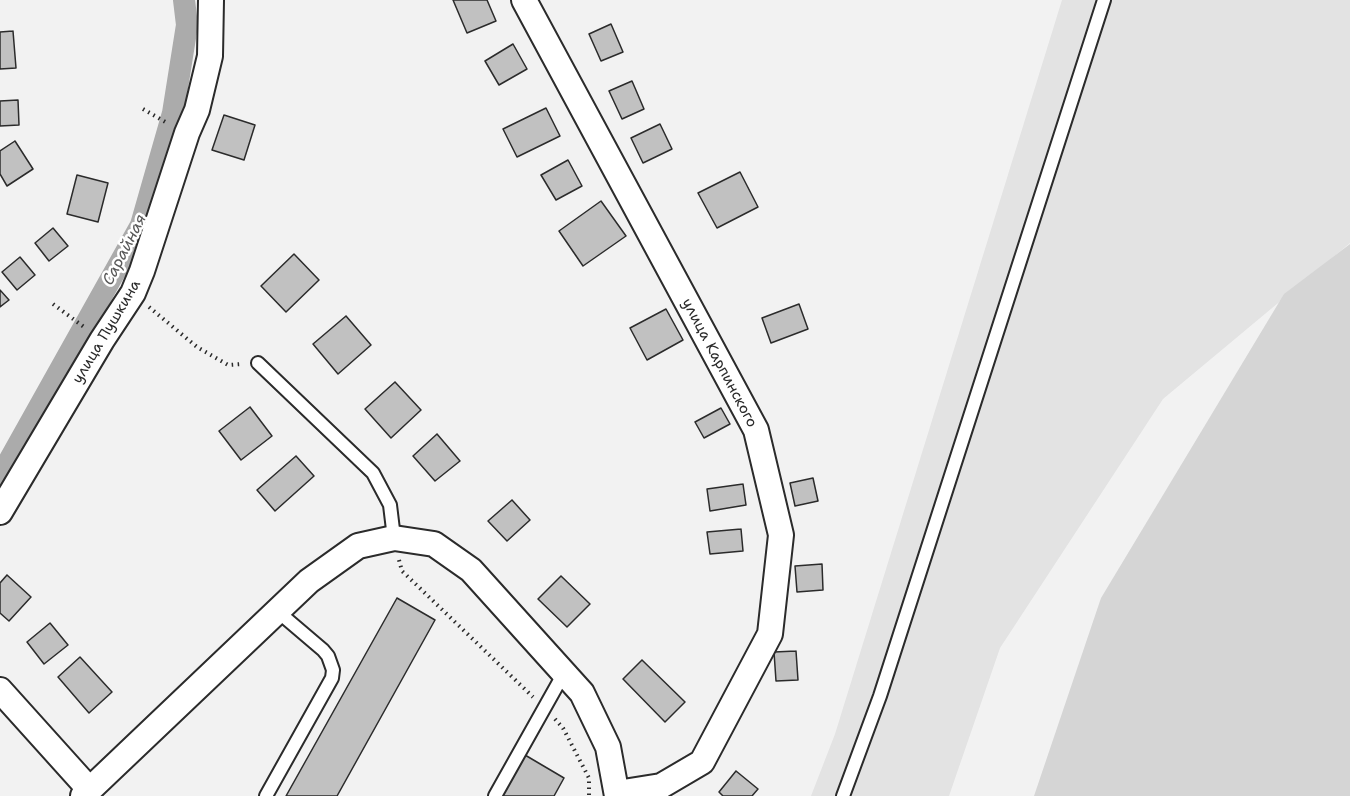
<!DOCTYPE html>
<html>
<head>
<meta charset="utf-8">
<style>
	body { margin:0 }
	canvas { display:block; background:#f2f2f2 }
</style>
</head>
<body>
<canvas width="1350" height="796"></canvas>
<script>
const g = document.querySelector('canvas').getContext('2d');
g.lineJoin = 'round';
function fill(path, color) { g.fillStyle = color; g.fill(path, 'evenodd'); }
const shape = rows => new Path2D(rows.map(r => 'M' + r).join(''));
function stroke(path, color, width, dash) { g.strokeStyle = color; g.lineWidth = width; g.lineCap = dash ? 'butt' : 'round'; g.setLineDash(dash || []); g.stroke(path); }
function drawText(font, color, halo, rows, align = 'center') {
  g.font = font + ' "Shantell Sans",sans-serif'; g.lineWidth = 5; g.setLineDash([]); g.textBaseline = 'middle'; g.strokeStyle = halo; g.fillStyle = color; for (const [text, x, y, turn = 0] of rows) {
    g.save(); g.translate(x, y); g.rotate((+turn || 0) * Math.PI / 180); g.textAlign = isNaN(turn) ? turn : align; if (halo) g.strokeText(text, 0, 0); g.fillText(text, 0, 0); g.restore();
  }
}
const built = shape([
	[1062,0,1350,0,1350,243,1163,399,1000,648,949,796,811,796,835,734]
]);
const green = shape([
	[1350,244,1350,796,1034,796,1101,598,1284,294]
]);
const canal = shape([
	[0,477,141,225,173,113,187,25,184,0]
]);
const building = shape([
	[453,0,487,0,496,21,467,33,453,0],
	[611,24,623,52,601,61,589,34,611,24],
	[13,31,16,68,0,69,0,32,13,31],
	[513,44,527,69,499,85,485,61,513,44],
	[632,81,644,109,622,119,609,91,632,81],
	[18,100,19,125,0,126,0,101,18,100],
	[546,108,560,136,517,157,503,129,546,108],
	[224,115,255,125,244,160,212,150,224,115],
	[660,124,672,149,643,163,631,138,660,124],
	[15,141,33,169,7,186,0,174,0,151,15,141],
	[568,160,582,186,556,200,541,175,568,160],
	[740,172,758,207,717,228,698,193,740,172],
	[77,175,108,183,98,222,67,214,77,175],
	[601,201,626,236,583,266,559,231,601,201],
	[53,228,68,246,49,261,35,243,53,228],
	[294,254,319,280,286,312,261,286,294,254],
	[20,257,35,275,17,290,2,272,20,257],
	[0,290,9,300,0,307,0,290],
	[799,304,808,329,771,343,762,318,799,304],
	[666,309,683,340,647,360,630,328,666,309],
	[346,316,371,345,338,374,313,344,346,316],
	[395,382,421,410,391,438,365,409,395,382],
	[250,407,272,436,241,460,219,431,250,407],
	[721,408,730,424,704,438,695,422,721,408],
	[437,434,460,461,435,481,413,456,437,434],
	[296,456,314,476,275,511,257,490,296,456],
	[813,478,818,501,795,506,790,483,813,478],
	[743,484,746,505,710,511,707,489,743,484],
	[512,500,530,520,507,541,488,521,512,500],
	[741,529,743,551,710,554,707,532,741,529],
	[822,564,823,590,797,592,795,566,822,564],
	[7,575,31,597,9,621,0,613,0,583,7,575],
	[561,576,590,604,567,627,538,599,561,576],
	[397,598,435,620,337,796,286,796,397,598],
	[50,623,68,645,44,664,27,642,50,623],
	[796,651,798,680,776,681,774,652,796,651],
	[80,657,112,692,89,713,58,677,80,657],
	[642,660,685,702,665,722,623,679,642,660],
	[525,755,564,778,554,796,501,796,525,755],
	[736,771,758,789,752,796,723,796,719,792,736,771]
]);
const path = shape([
	[143,109,167,123],
	[53,304,84,327],
	[149,307,197,347,228,365,242,364],
	[399,560,402,571,533,697],
	[555,719,563,728,589,778,589,796]
]);
const service = shape([
	[258,363,373,473,390,505,394,538],
	[266,796,332,678,333,670,328,656,323,650,276,610],
	[495,796,564,673],
	[843,796,880,696,1104,0]
]);
const minor = shape([
	[524,0,756,430,781,535,770,634,702,762,661,786,617,793],
	[0,512,102,340,133,293,142,271,187,133,197,110,210,56,211,0],
	[0,690,90,790],
	[83,796,309,581,358,546,394,538,434,544,471,570,582,693,608,747,617,796]
]);
const streetNames = [
	["улица Пушкина",107,332,-59],
	["улица Карпинского",719,363,62]
];
const waterNames = [
	["Сарайная",125,250,-63]
];
fill(built, '#e3e3e3');
fill(green, '#d5d5d5');
stroke(canal, '#ababab', 22);
fill(building, '#c1c1c1');
stroke(building, '#2b2b2b', 1.5);
stroke(service, '#2b2b2b', 16);
stroke(minor, '#2b2b2b', 28);
stroke(path, '#2b2b2b', 4, [1.5, 4.5]);
stroke(service, '#fff', 12);
stroke(minor, '#fff', 24);
drawText('15px', '#2b2b2b', '#fff', streetNames);
drawText('italic 16px', '#585858', '#fff', waterNames);
</script>
</body>
</html>
